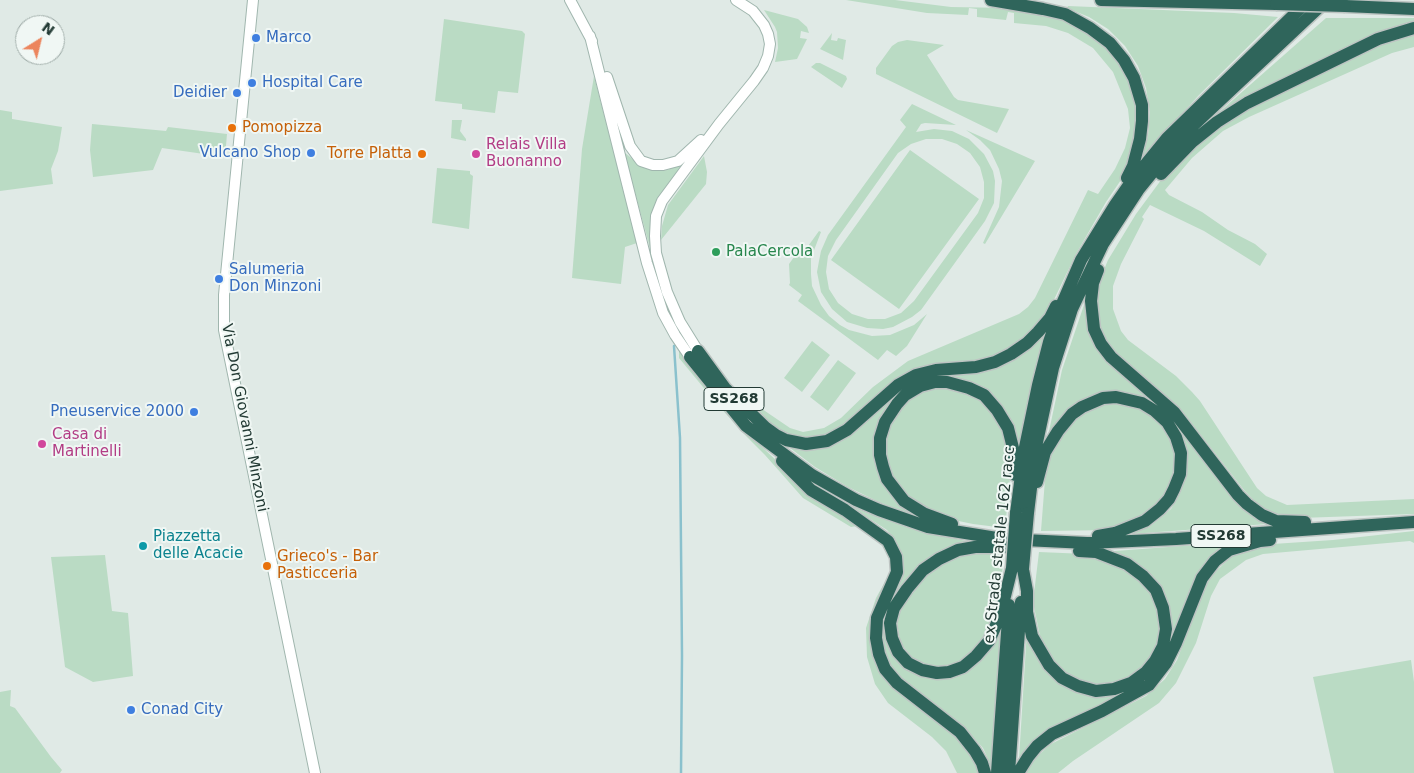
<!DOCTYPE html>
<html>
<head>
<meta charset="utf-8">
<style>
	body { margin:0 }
	#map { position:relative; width:1414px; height:773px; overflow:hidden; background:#e0eae6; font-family:"DejaVu Sans",sans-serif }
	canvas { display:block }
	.north { position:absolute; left:15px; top:15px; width:50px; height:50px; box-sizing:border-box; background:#f0f7f4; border:1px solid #9eaba7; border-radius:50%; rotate:36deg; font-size:14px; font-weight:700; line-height:20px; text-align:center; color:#223a34 }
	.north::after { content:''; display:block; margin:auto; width:18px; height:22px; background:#ec855d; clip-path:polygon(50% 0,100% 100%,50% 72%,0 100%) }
</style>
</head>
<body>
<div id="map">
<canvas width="1414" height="773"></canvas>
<div class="north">N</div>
</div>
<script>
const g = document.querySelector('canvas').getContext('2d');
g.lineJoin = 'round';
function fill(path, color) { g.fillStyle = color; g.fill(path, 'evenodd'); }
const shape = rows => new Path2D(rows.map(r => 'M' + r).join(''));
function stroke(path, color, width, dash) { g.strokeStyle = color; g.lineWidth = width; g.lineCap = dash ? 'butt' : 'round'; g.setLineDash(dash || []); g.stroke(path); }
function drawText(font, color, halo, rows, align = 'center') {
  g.font = font + ' "DejaVu Sans",sans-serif'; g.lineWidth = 4; g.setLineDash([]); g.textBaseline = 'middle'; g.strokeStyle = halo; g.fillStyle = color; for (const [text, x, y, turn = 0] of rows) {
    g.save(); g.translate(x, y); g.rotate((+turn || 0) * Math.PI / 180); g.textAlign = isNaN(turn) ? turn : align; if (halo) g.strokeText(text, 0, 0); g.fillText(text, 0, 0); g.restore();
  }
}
const green = shape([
	[846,0,895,0,951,7,1009,8,1041,11,1091,30,1129,73,1139,120,1125,174,1106,202,1076,254,1048,312,1025,337,1004,351,987,358,975,361,937,365,827,435,804,438,794,437,775,429,743,396,790,428,803,432,824,428,841,418,873,387,908,361,1019,314,1028,307,1035,298,1088,190,1098,194,1115,169,1125,148,1130,128,1128,109,1113,72,1093,48,1068,33,1046,26,1014,23,1014,13,1008,12,1006,20,977,17,977,9,969,8,968,15,927,13],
	[1068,6,1234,13,1278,17,1199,95,1141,159,1148,136,1150,112,1146,88,1138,66,1125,46,1108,29,1089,17,1067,8],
	[764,10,798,19,807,27,809,33,801,31,800,38,807,39,797,59,775,62,778,48,777,32,775,27],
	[1326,18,1414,18,1414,23,1380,32,1218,115,1217,114],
	[444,19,522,31,525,34,518,93,498,91,495,113,462,109,462,104,435,101],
	[832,33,831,40,837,41,838,38,846,40,843,60,820,49],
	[1414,33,1414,47,1392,53,1249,117,1223,131,1192,158,1165,190,1169,195,1202,212,1228,230,1255,244,1267,254,1260,266,1204,231,1150,205,1142,217,1144,219,1121,264,1113,286,1113,309,1121,331,1128,340,1176,376,1192,392,1200,401,1257,488,1266,496,1287,505,1414,499,1414,514,1300,518,1274,515,1258,505,1244,490,1178,406,1116,354,1105,340,1099,324,1097,305,1099,282,1108,260,1136,214,1164,176,1190,149,1237,115,1384,43],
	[907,40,944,45,927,55,954,97,958,100,1009,109,997,133,876,74,876,68,892,46,898,42],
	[816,63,820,63,846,76,847,79,842,88,811,67],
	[594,76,637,243,625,247,621,284,572,278,582,149],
	[912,104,956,125,925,123,921,124,916,132,934,129,952,131,969,139,984,154,993,171,995,181,994,203,985,221,921,310,912,317,893,327,883,329,867,328,847,322,832,309,821,292,817,272,819,261,821,251,828,235,906,127,900,120],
	[926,139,942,139,957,144,970,153,980,167,984,182,984,198,978,213,914,301,901,313,885,319,868,319,852,314,838,303,829,289,826,272,828,256,836,240,898,153,911,144],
	[0,110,12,112,12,119,62,127,58,151,51,169,53,184,0,191],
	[452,120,462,120,460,131,466,139,466,141,451,138],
	[92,124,166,131,168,127,227,134,225,157,162,148,153,170,93,177,90,150],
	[966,130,1035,161,985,244,983,243,999,207,1002,181,999,169,990,150,980,140],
	[910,150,979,199,899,309,831,260],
	[624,152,641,166,654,171,668,170,685,161,660,195,653,259],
	[704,156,707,172,706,184,661,240,662,226,668,205],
	[437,168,470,171,470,174,473,176,469,229,432,223],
	[819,231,821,232,811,258,811,274,812,286,821,305,829,316,840,325,849,330,872,336,890,335,914,325,927,314,907,346,896,356,887,350,878,360,798,301,802,295,789,285,790,283,789,264,802,246,806,249],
	[1085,302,1087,321,1149,395,1267,524,1131,534,1149,527,1171,509,1180,493,1185,475,1184,446,1139,397,1118,391,1098,394,1048,436,1062,370],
	[1047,330,1032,384,1019,443,1014,425,999,402,993,396,956,379,892,400,876,463,882,481,893,498,900,505,916,516,881,503,848,487,815,467,786,445,802,449,814,450,830,446,843,440,857,429,908,383,933,375,966,374],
	[812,341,830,355,802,392,784,378],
	[679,350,746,432,778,462,879,534,890,559,880,541,857,526,851,527,803,498,765,455,747,437,717,404,679,358],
	[838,360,856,373,828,411,810,397],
	[941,388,949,388,975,395,995,413,1004,431,1011,468,1005,528,973,524,944,518,909,498,888,471,884,445,891,421,908,401,915,396,923,392],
	[1112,402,1138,407,1159,421,1169,436,1175,453,1175,470,1166,495,1148,513,1111,530,1041,531,1046,467,1052,451,1066,426,1086,409],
	[841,500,867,513,922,532,971,542,911,576,890,638,932,678,993,645,1002,629,991,766,983,748,972,736,907,686,899,678,888,661,883,642,882,624,887,608,897,588,902,573,900,550,892,536,887,530],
	[1414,531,1414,543,1410,541,1263,554,1246,560,1220,579,1211,596,1196,643,1176,683,1159,703,1073,761,1058,773,1026,773,1033,761,1049,745,1146,696,1165,679,1177,660,1204,589,1212,575,1231,557,1238,552,1273,544,1333,540],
	[1235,542,1216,555,1196,582,1176,636,1164,664,1157,673,1139,688,1053,731,1034,746,1023,760,1019,759,1027,630,1036,656,1047,671,1061,683,1078,691,1097,695,1117,694,1127,691,1145,682,1158,668,1167,652,1171,634,1171,617,1168,602,1154,578,1134,561,1115,552,1115,551],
	[1004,550,1000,597,995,616,985,635,972,653,962,662,949,667,929,667,912,658,900,642,897,622,903,603,924,577,933,569,961,555],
	[1039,552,1086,554,1131,571,1149,590,1158,605,1162,634,1152,658,1133,676,1117,683,1091,684,1083,682,1067,675,1054,663,1041,641,1033,602],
	[105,555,112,611,128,613,133,676,93,682,65,667,51,557],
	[892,569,876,606,890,683,900,694,959,738,982,773,957,773,946,751,932,737,888,703,875,684,867,657,866,628,876,598],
	[1411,660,1414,682,1414,773,1334,773,1313,677],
	[11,690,10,706,15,708,51,757,62,770,60,773,0,773,0,692]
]);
const stream = shape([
	[674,346,680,438,682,656,681,773]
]);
const secondary = shape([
	[253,0,224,295,224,330,315,773],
	[570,0,592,41],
	[590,36,647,263,663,313,675,335,690,357],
	[607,77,630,146,641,161,653,165,663,165,678,161,701,140],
	[698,351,680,322,667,292,656,253,655,236,656,216,662,201,719,124,754,81,763,68,768,56,770,44,768,34,764,25,753,11,736,0]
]);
const highway = shape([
	[991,0,1043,9,1065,14,1090,28,1110,43,1124,60,1134,78,1142,105,1142,121,1140,139,1133,166,1127,178],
	[1101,0,1276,4],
	[1345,6,1414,9],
	[1161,174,1192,142,1217,122,1247,103,1378,39,1414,28],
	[1098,270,1093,283,1091,301,1094,329,1101,344,1111,357,1174,412,1238,495,1247,504,1262,515,1276,521,1305,522],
	[698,351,730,395],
	[690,357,746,426,812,475,856,500,879,510,928,527,1003,539,1087,543,1176,539,1414,522],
	[726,389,765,427,776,435,786,440,806,444,827,441,847,430,898,385,916,375,936,370,976,367,995,362,1011,354,1027,343,1038,332,1050,318,1056,306],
	[782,461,811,490,845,510,888,541,896,557,897,572,877,618,876,638,879,654,885,669,897,683,960,732,975,751,982,763,985,773],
	[1037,482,1045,452,1058,431,1072,414,1082,407,1103,398,1116,397,1142,403,1155,411,1167,422,1176,437,1181,453,1180,474,1174,489,1169,499,1160,509,1145,521,1115,533,1098,536],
	[1016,513,1024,452,1038,385,1049,342,1062,304,1081,260,1115,205,1131,182,1167,138,1309,0],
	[1028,513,1036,447,1053,368,1072,309,1103,244,1139,189,1170,151,1194,125,1327,0],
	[952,524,925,514,904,501,887,479,883,467,880,455,880,438,885,422,897,404,905,395,920,386,935,382,947,382,969,388,984,395,997,410,1008,428,1013,448,1015,475],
	[1004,547,975,547,958,550,939,559,923,570,907,589,894,608,890,623,892,638,898,652,908,663,922,670,937,673,949,672,963,667,976,656,989,641,1000,616,1012,568],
	[1023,569,1027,591,1027,612,1032,636,1049,665,1062,678,1078,686,1096,691,1114,689,1131,683,1146,672,1155,661,1163,646,1166,629,1163,608,1156,590,1143,576,1127,564,1096,552,1079,551],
	[997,773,1009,605],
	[1009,773,1021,602],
	[1018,773,1028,757,1037,746,1052,734,1102,711,1149,685,1166,663,1176,643,1202,578,1215,561,1229,550,1260,541,1270,540]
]);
const highwayBridge = shape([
	[1276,4,1345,6],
	[1012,568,1016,513],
	[1023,569,1028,513]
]);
const markers = [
	[256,38,5,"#3f7fe0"],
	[252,83,5,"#3f7fe0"],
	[237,93,5,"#3f7fe0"],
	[232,128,5,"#e8710a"],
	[311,153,5,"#3f7fe0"],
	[422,154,5,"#e8710a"],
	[476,154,5,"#d1479c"],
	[716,252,5,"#2e9e5b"],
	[219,279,5,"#3f7fe0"],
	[194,412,5,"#3f7fe0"],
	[42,444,5,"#d1479c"],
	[143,546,5,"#0f9aa8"],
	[267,566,5,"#e8710a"],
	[131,710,5,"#3f7fe0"]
];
const shields = [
	[734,399,60],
	[1221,536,60]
];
const shieldNames = [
	["SS268",734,399],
	["SS268",1221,536]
];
const shopNames = [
	["Marco",266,38],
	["Hospital Care",262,83],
	["Deidier",227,93,"right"],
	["Vulcano Shop",301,153,"right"],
	["Salumeria",229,270],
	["Don Minzoni",229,287],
	["Pneuservice 2000",184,412,"right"],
	["Conad City",141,710]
];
const foodNames = [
	["Pomopizza",242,128],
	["Torre Platta",412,154,"right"],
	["Grieco's - Bar",277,557],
	["Pasticceria",277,574]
];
const hotelNames = [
	["Relais Villa",486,145],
	["Buonanno",486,162],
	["Casa di",52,435],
	["Martinelli",52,452]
];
const leisureNames = [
	["PalaCercola",726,252]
];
const streetNames = [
	["Via Don Giovanni Minzoni",244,418,79],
	["ex Strada statale 162 racc",1000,545,-84]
];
const cultureNames = [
	["Piazzetta",153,537],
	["delle Acacie",153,554]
];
fill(green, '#badbc4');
stroke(stream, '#8ac1cd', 2.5);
stroke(secondary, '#a0b6ae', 12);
stroke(highway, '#bdc4c2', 15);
stroke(secondary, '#fff', 10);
stroke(highway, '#2f655b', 12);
stroke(highwayBridge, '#bdc4c2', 15, []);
stroke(highwayBridge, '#2f655b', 12);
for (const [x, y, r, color] of markers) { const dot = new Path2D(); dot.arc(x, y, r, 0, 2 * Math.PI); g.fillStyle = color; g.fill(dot); stroke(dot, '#f0f7f4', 2); }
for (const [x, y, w] of shields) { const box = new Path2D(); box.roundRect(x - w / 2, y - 11.5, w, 23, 4); g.fillStyle = '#f0f7f4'; g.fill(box); stroke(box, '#223a34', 1); }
drawText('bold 14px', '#223a34', null, shieldNames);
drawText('15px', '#366cbe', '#f0f7f4', shopNames, 'left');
drawText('15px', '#c56008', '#f0f7f4', foodNames, 'left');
drawText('15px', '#b23c85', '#f0f7f4', hotelNames, 'left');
drawText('15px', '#27864d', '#f0f7f4', leisureNames, 'left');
drawText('15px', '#223a34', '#f0f7f4', streetNames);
drawText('15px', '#0d838f', '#f0f7f4', cultureNames, 'left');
</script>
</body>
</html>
